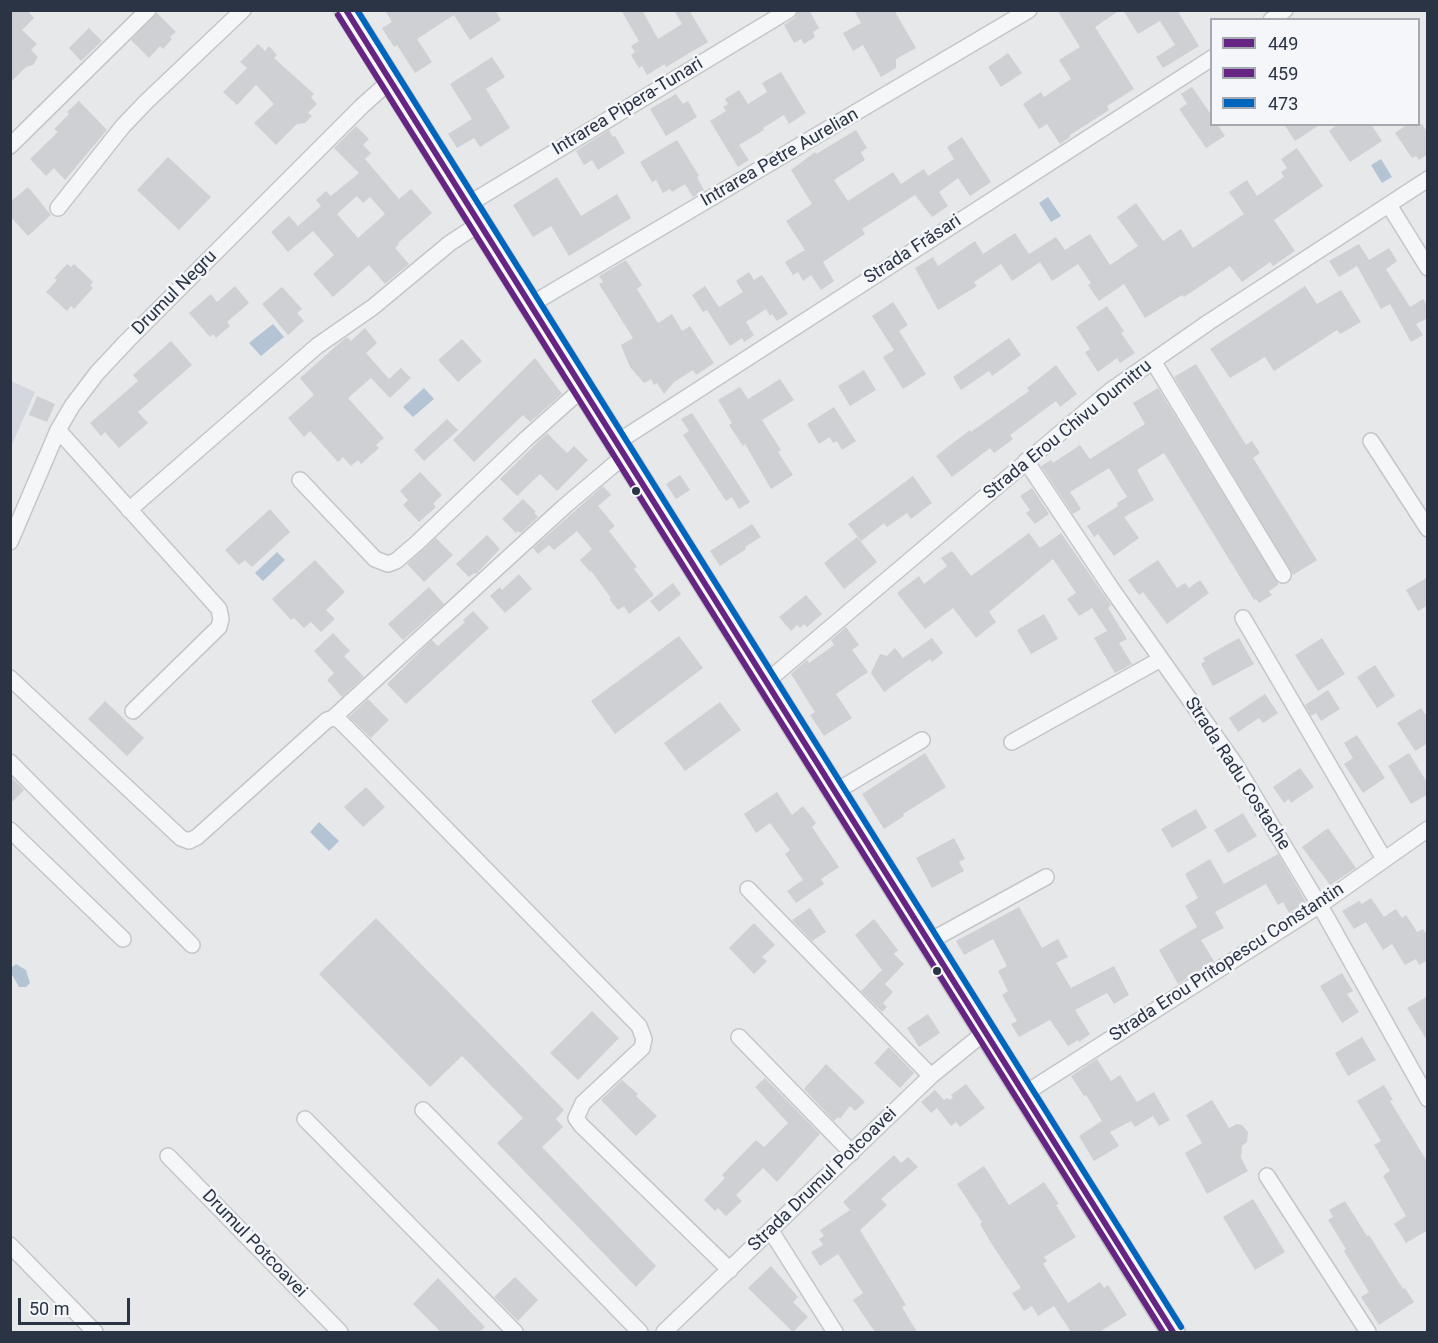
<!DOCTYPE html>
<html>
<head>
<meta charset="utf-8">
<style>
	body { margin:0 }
	#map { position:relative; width:1438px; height:1343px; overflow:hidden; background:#e6e8ea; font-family:Roboto,sans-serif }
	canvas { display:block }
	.frame { position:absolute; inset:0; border:12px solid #2b3445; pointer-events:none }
	.legend { position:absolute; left:1210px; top:18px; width:210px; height:108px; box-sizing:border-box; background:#f4f6f9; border:2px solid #a4a8b1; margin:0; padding:8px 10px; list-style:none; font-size:18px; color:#2b3445 }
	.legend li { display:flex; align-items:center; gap:12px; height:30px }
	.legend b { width:30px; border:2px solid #a4a8b1 }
	.scale { position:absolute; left:18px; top:1298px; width:112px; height:27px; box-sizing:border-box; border:3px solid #2b3445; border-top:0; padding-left:8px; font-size:18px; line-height:21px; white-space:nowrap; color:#2b3445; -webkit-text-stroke:4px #f4f6f9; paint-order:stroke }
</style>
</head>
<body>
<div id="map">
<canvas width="1438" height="1343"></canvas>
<div class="frame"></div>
<ul class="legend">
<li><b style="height:8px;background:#662483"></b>449</li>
<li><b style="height:8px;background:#662483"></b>459</li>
<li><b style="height:8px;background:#0065bd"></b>473</li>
</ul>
<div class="scale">50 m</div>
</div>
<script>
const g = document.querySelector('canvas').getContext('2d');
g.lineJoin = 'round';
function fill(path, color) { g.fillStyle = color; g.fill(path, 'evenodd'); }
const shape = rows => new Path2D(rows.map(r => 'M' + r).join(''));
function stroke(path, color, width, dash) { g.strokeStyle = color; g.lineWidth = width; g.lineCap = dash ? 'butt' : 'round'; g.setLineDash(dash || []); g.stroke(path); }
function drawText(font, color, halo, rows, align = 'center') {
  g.font = font + ' Roboto,sans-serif'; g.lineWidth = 5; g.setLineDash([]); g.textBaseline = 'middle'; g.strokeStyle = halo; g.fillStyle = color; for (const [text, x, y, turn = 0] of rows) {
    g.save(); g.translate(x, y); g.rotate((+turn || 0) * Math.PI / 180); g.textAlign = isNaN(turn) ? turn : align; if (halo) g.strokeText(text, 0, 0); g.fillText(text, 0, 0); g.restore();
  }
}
const built = shape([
	[11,381,35,392,11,447]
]);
const water = shape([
	[1381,159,1392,177,1382,183,1371,165],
	[1048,197,1061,216,1051,222,1039,203],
	[273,324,284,337,261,356,249,343],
	[424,388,434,399,413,417,403,407],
	[277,552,285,560,263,581,255,573],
	[319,822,339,841,329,851,310,832],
	[16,964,26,970,30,983,26,987,19,987,11,973,11,968]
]);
const building = shape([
	[10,10,27,10,34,18,22,30,37,44,31,50,38,57,33,65,26,67,10,83],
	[385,10,495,10,501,20,470,40,454,15,417,39,432,62,415,73,397,45,394,47,382,28,392,22],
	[621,10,642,10,658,39,682,24,674,10,689,10,708,42,666,67,665,64,647,75,642,66,639,68,631,55,635,52,631,46,639,41],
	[799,10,809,10,819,28,813,32,815,37,804,44,801,39,794,43,784,25,795,18],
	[854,10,894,10,916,48,896,59,896,68,881,77,863,45,853,51,843,33,861,23],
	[1057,10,1120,10,1095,27,1134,89,1107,106,1109,110,1070,135,1070,137,1060,144,1047,124,1039,129,1023,104,1041,92,1044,97,1071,79,1059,60,1080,47],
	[1123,10,1177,10,1199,46,1163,68,1156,57,1175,45,1160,21,1138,34],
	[157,13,176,32,170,37,172,39,163,49,160,46,149,58,131,40],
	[89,28,102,41,81,61,69,48],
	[258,44,265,51,269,46,277,55,274,58,314,94,311,97,317,104,308,113,312,116,305,123,297,124,276,145,254,123,274,104,256,85,237,105,223,92,247,68,240,62],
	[1008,53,1022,73,1001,87,988,67],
	[492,57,505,77,486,89,510,128,480,147,474,138,457,148,448,134,472,119,450,84],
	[781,72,806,113,789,124,784,115,763,128,764,130,739,145,749,160,738,167,710,121,726,111,723,107,728,104,725,99,739,90,748,104,767,92,762,83],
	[1192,87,1212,116,1212,124,1217,124,1225,136,1206,148,1179,109,1187,104,1181,94],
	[676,94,683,104,688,101,697,117,666,136,650,109],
	[79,101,107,130,65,180,54,168,46,176,30,159,58,132,54,129,69,114,67,112],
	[1284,124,1321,124,1295,141],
	[1338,124,1371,124,1382,141,1350,162,1329,131],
	[1408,124,1422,124,1428,133,1428,154,1419,160,1416,156,1412,158,1395,133],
	[356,126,369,139,363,145,371,153,365,159,399,199,411,189,432,213,398,243,399,244,395,248,409,264,385,284,369,265,333,297,313,274,334,255,313,231,288,252,271,232,289,216,298,226,321,206,316,200,326,191,331,196,359,173,334,148],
	[357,196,363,203,370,197,385,214,358,238,337,214],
	[609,130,613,137,615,136,625,153,598,170,592,160,584,165,576,151],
	[856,130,867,148,861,152,865,160,834,180,848,201,893,172,901,184,924,169,928,176,954,159,947,147,962,137,991,182,970,196,958,178,939,192,948,206,932,217,915,195,862,229,865,234,823,262,834,281,821,290,811,275,803,281,798,272,793,275,785,262,805,250,786,221,812,204,791,170,815,152,816,154],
	[677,140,699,176,697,177,704,190,693,197,685,184,672,192,670,189,663,193,656,180,652,182,640,162],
	[1297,148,1323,186,1274,220,1295,251,1273,266,1270,262,1242,282,1230,266,1184,297,1182,295,1145,318,1124,284,1099,301,1088,285,1091,283,1078,264,1052,281,1040,262,1012,281,1001,264,974,282,977,286,938,310,915,268,933,257,938,266,975,241,983,254,1015,233,1029,254,1056,237,1065,250,1090,234,1110,265,1138,246,1117,217,1136,203,1163,241,1181,229,1193,248,1244,214,1229,192,1247,180,1257,196,1284,177,1281,172,1287,168,1281,159],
	[168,157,211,197,179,230,137,190],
	[557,177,581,216,617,194,631,218,569,256,551,226,533,237,513,205],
	[28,187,51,215,28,236,10,216,10,202],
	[1359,244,1369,260,1389,248,1397,261,1386,269,1410,307,1423,299,1428,307,1428,318,1416,324,1423,335,1411,342,1390,304,1381,309,1357,266,1339,277,1329,261],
	[626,260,642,285,637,289,658,323,672,314,682,331,690,326,714,363,696,375,693,370,674,382,664,394,657,383,654,385,651,379,644,383,630,367,621,345,633,338,599,284,603,282,599,276],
	[67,264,71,267,74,264,93,282,90,285,93,288,74,309,71,306,67,311,46,292,57,280,54,278],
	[749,272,754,280,762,275,788,314,777,321,772,314,770,316,766,309,746,322,754,335,744,342,742,338,730,346,707,310,703,312,692,295,705,286,719,307,743,292,736,281],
	[235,286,249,303,227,322,230,326,216,338,213,334,210,337,189,313,211,294,217,302],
	[1305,286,1317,304,1341,290,1361,322,1340,334,1337,330,1274,371,1265,357,1230,378,1210,349],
	[282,287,302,309,297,313,304,321,288,335,262,304],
	[893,302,908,325,899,331,926,374,903,389,883,357,894,350,872,316],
	[1107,306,1124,331,1121,333,1135,353,1120,363,1117,358,1098,372,1085,352,1090,349,1076,327],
	[365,328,377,343,366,353,389,379,401,368,411,378,390,398,371,378,348,398,384,438,376,445,379,448,361,464,358,460,351,466,343,457,338,462,310,431,304,437,288,418,314,395,300,378,343,340,347,337,351,341],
	[1009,338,1021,355,992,376,989,371,961,390,953,377],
	[462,339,482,361,458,382,438,360],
	[171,341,192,365,138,412,148,423,119,448,105,432,101,436,90,423,138,381,133,375],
	[535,358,562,394,530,422,523,415,474,462,453,440],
	[1196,364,1246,445,1252,441,1260,453,1253,458,1317,560,1293,575,1174,377],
	[1056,365,1077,394,1060,407,1056,401,1010,435,1013,439,994,453,990,448,952,477,936,456,970,430,971,432,1029,391,1027,388],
	[864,370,876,390,850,406,838,386],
	[780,379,794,400,762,420,781,450,778,452,793,475,771,489,745,444,743,446,729,425,732,423,718,400,740,387,748,399],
	[1158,388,1278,583,1278,585,1269,591,1272,595,1259,603,1256,599,1254,600,1164,453,1137,470,1154,500,1124,517,1139,538,1114,556,1098,534,1094,537,1087,526,1118,506,1117,503,1127,497,1109,468,1070,492,1081,509,1073,514,1041,466,1051,460,1053,463,1080,445,1090,459,1145,424,1133,403],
	[37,396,55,404,47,422,29,415],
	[834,407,856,441,842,450,837,441,833,443,830,437,819,444,807,424],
	[692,413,750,502,739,509,732,497,726,501,683,435,689,431,681,419],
	[447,419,458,430,424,461,414,450],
	[547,433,567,453,574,446,588,460,557,491,540,474,517,496,500,479],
	[420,472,442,495,433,504,436,507,419,522,403,505,408,500,400,491],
	[680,475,690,490,676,499,666,484],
	[913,476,932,503,911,519,907,513,887,527,884,523,861,541,848,524],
	[603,486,611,495,598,506,615,526,609,531,637,567,634,569,654,595,629,614,624,606,618,610,609,599,611,598,591,571,590,572,580,560,592,549,577,531,554,550,549,545,538,554,533,548],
	[1032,488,1049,514,1035,524,1026,513,1030,510,1020,496],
	[523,499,536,512,534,513,538,517,521,533,518,531,516,533,502,519],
	[270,509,290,532,252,567,245,560,239,565,225,550],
	[752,524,761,537,745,547,746,549,720,566,710,551],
	[1029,533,1040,548,1061,533,1111,605,1108,608,1127,639,1119,643,1132,664,1115,673,1094,638,1107,631,1092,608,1079,616,1067,599,1076,593,1053,559,989,612,996,622,976,638,953,608,925,629,897,593,919,576,924,584,947,566,941,558,952,551,971,576],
	[487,535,500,549,476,574,474,573,469,577,456,564],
	[857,537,877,562,844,589,824,563],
	[436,538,453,555,424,582,407,564],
	[315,560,345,592,326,610,335,619,321,632,311,622,304,628,294,618,291,620,272,599],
	[1158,560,1177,588,1185,583,1189,588,1200,580,1209,593,1167,624,1143,592,1139,595,1128,580],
	[519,574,532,589,505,613,490,596,500,587,502,590],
	[1428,577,1428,605,1418,611,1406,590],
	[673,583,681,594,659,612,650,601],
	[429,587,444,604,403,640,388,624],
	[806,595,822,614,807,627,804,624,800,628,797,625,791,631,779,617],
	[473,611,489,628,406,704,387,684,432,640,438,646,465,622,463,620],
	[1044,614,1058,639,1031,654,1017,630],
	[846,627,859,645,852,650,868,672,836,694,852,718,824,736,810,715,815,712,791,674,807,660,809,663,834,645,831,640],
	[333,633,350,651,344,656,364,677,342,697,327,680,334,673,314,651],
	[679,636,703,668,615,734,591,701],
	[932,638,943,653,932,662,930,659,884,692,871,673,880,654,887,656,895,648,903,658],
	[1239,638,1254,664,1213,686,1201,664,1205,661,1203,658],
	[1322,638,1345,674,1318,691,1295,655],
	[1375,665,1395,696,1377,708,1357,677],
	[1328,690,1340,709,1321,721,1316,713,1311,716,1305,705],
	[1265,694,1278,713,1263,723,1259,718,1238,732,1229,718],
	[368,699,389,720,371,738,349,717],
	[105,701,144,738,127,756,88,719],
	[720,702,741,730,685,771,664,743],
	[1421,708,1428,718,1428,743,1415,751,1397,723],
	[1357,735,1385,778,1363,793,1344,764,1353,758,1344,743],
	[925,753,946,787,903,814,904,816,884,829,862,794],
	[1409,753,1428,784,1428,794,1411,804,1388,766],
	[1300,768,1314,787,1291,803,1289,799,1284,803,1273,787],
	[10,776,24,790,10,804],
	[366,787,385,807,363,827,344,807],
	[777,792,792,815,803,806,816,823,812,827,839,867,821,879,824,884,796,903,787,891,803,880,785,854,790,850,770,823,756,833,744,814],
	[1196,809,1207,828,1172,848,1161,829],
	[1243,813,1257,836,1228,853,1214,830],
	[1328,828,1356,868,1330,885,1302,847],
	[954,838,965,859,959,862,964,871,932,888,916,858],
	[1278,854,1306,902,1289,913,1283,902,1278,905,1266,884,1215,912,1224,928,1201,940,1214,961,1178,984,1159,950,1197,927,1185,906,1198,898,1185,874,1210,859,1224,884],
	[1371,898,1384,917,1396,909,1402,918,1406,915,1417,932,1423,929,1428,937,1428,960,1419,965,1416,959,1405,965,1392,944,1383,950,1366,922,1354,929,1342,911,1359,901,1362,904],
	[1019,907,1042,948,1058,939,1068,957,1056,963,1071,988,1114,966,1129,995,1114,1004,1107,993,1075,1010,1090,1034,1079,1042,1078,1040,1068,1046,1050,1020,1019,1037,1011,1024,1017,1021,1002,995,1008,991,998,971,1007,966,993,939,964,955,956,941],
	[810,908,826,932,812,941,792,920],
	[376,918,564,1110,556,1119,563,1127,542,1147,656,1266,636,1287,497,1143,523,1118,468,1062,462,1056,430,1087,319,974],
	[874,919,898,950,894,954,904,964,885,984,893,992,883,1003,887,1007,882,1012,861,991,882,970,855,935],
	[754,923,775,945,762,957,767,961,754,974,729,948],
	[1342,973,1353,991,1347,994,1359,1012,1342,1023,1320,986],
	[1428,996,1428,1042,1407,1008],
	[592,1011,619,1038,578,1080,550,1053],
	[928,1014,940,1033,919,1047,907,1028],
	[1362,1037,1376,1060,1348,1076,1335,1053],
	[889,1047,914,1073,900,1088,874,1063],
	[1097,1059,1111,1081,1120,1075,1137,1102,1154,1092,1170,1120,1159,1126,1153,1116,1135,1127,1131,1121,1110,1132,1119,1146,1094,1161,1079,1136,1102,1121,1086,1095,1084,1096,1071,1076],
	[826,1064,865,1102,855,1111,850,1106,840,1119,838,1117,834,1121,804,1089],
	[765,1078,820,1134,777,1182,763,1168,736,1195,742,1201,726,1216,718,1208,715,1211,704,1200,725,1178,722,1175,756,1140,764,1147,788,1123,755,1087],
	[622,1080,638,1094,636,1096,657,1116,636,1136,601,1100],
	[966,1084,985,1108,960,1127,956,1122,951,1126,937,1108,931,1113,921,1102,935,1090,944,1100,947,1098,950,1100,953,1098,951,1095],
	[1384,1085,1393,1100,1390,1101,1428,1163,1428,1230,1406,1243,1394,1224,1406,1216,1383,1176,1390,1171,1374,1145,1381,1141,1357,1101],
	[1212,1100,1229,1128,1237,1124,1242,1125,1248,1132,1247,1142,1242,1146,1241,1158,1248,1171,1207,1194,1185,1153,1202,1143,1186,1115],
	[894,1155,901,1163,908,1157,918,1167,881,1199,887,1205,860,1230,906,1305,902,1307,917,1332,875,1332,853,1300,863,1293,838,1254,820,1266,811,1252,823,1245,819,1239,824,1236,820,1230,850,1210,843,1202],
	[984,1166,1009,1205,1044,1182,1059,1204,1056,1205,1076,1237,1044,1257,1047,1261,1043,1264,1068,1303,1100,1282,1104,1288,1108,1285,1127,1315,1099,1332,1071,1332,1054,1306,1038,1316,1032,1306,1024,1311,1012,1293,1021,1288,993,1246,980,1224,982,1222,957,1184],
	[1253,1199,1285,1252,1255,1270,1223,1217],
	[1345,1201,1367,1236,1369,1235,1403,1289,1405,1288,1414,1302,1379,1325,1361,1297,1369,1292,1344,1251,1346,1249,1328,1220,1333,1217,1329,1210],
	[771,1266,798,1297,793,1302,808,1317,793,1332,748,1288],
	[515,1277,538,1300,518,1321,494,1297],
	[438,1278,485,1327,479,1332,441,1332,413,1304]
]);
const minor = shape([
	[1271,20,1285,10],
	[10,146,148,10],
	[467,205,789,10],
	[1389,205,1428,268],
	[58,208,123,126,147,101,243,10],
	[530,305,1029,10],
	[1153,361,1283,575],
	[58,430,219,609,221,619,219,627,133,711],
	[1371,441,1428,529],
	[616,443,1212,58],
	[1026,461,1111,588,1235,764,1327,918,1428,1099],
	[300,480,375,559,388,564,396,561,417,543,526,439,582,389],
	[129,510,317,346,373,307,450,243,479,224],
	[10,542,58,430,72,406,97,373,127,341,362,106,390,81],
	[1243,618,1384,859],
	[10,678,181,838,189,841,197,837,327,720,333,718,566,505,624,456],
	[766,682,1110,391,1209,322,1428,179],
	[333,718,339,720,361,742,639,1026,644,1039,642,1048,583,1103,576,1118,581,1125,730,1270],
	[1012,742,1161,659],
	[10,762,192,945],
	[835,792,922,740],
	[10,830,123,939],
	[748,889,931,1076],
	[928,942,1046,877],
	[739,1037,852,1153],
	[1024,1094,1320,905,1428,829],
	[423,1110,640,1332],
	[305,1119,515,1332],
	[168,1156,340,1332],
	[1267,1176,1368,1332],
	[771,1231,835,1332],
	[10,1245,95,1332],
	[664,1332,931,1076,985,1032]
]);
const secondary = shape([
	[346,10,1173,1332]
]);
const bus1 = shape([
	[346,10,1173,1332]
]);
const bus2 = shape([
	[338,15,1163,1332]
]);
const bus3 = shape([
	[357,10,1181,1327]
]);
const markers = [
	[636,491,5,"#2b3445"],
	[937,971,5,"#2b3445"]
];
const streetNames = [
	["Intrarea Pipera-Tunari",628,107,-31],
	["Intrarea Petre Aurelian",780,158,-30],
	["Strada Frăsari",913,250,-33],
	["Drumul Negru",175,293,-45],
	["Strada Erou Chivu Dumitru",1068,430,-39],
	["Strada Radu Costache",1237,774,57],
	["Strada Erou Pritopescu Constantin",1227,963,-33],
	["Strada Drumul Potcoavei",823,1180,-44],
	["Drumul Potcoavei",254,1244,46]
];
fill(built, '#d4d7dd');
fill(water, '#b4c4d5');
fill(building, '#ced0d3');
stroke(minor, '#c4c6c8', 18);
stroke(secondary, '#c4c6c8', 26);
stroke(minor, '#f5f6f7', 15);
stroke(secondary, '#f8f8f8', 22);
stroke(bus1, '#662483', 6);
stroke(bus2, '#662483', 6);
stroke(bus3, '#0065bd', 6);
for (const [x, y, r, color] of markers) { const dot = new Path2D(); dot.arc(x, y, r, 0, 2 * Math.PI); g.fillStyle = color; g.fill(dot); stroke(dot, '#f4f6f9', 2); }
drawText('18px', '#2b3445', '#f4f6f9', streetNames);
</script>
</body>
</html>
